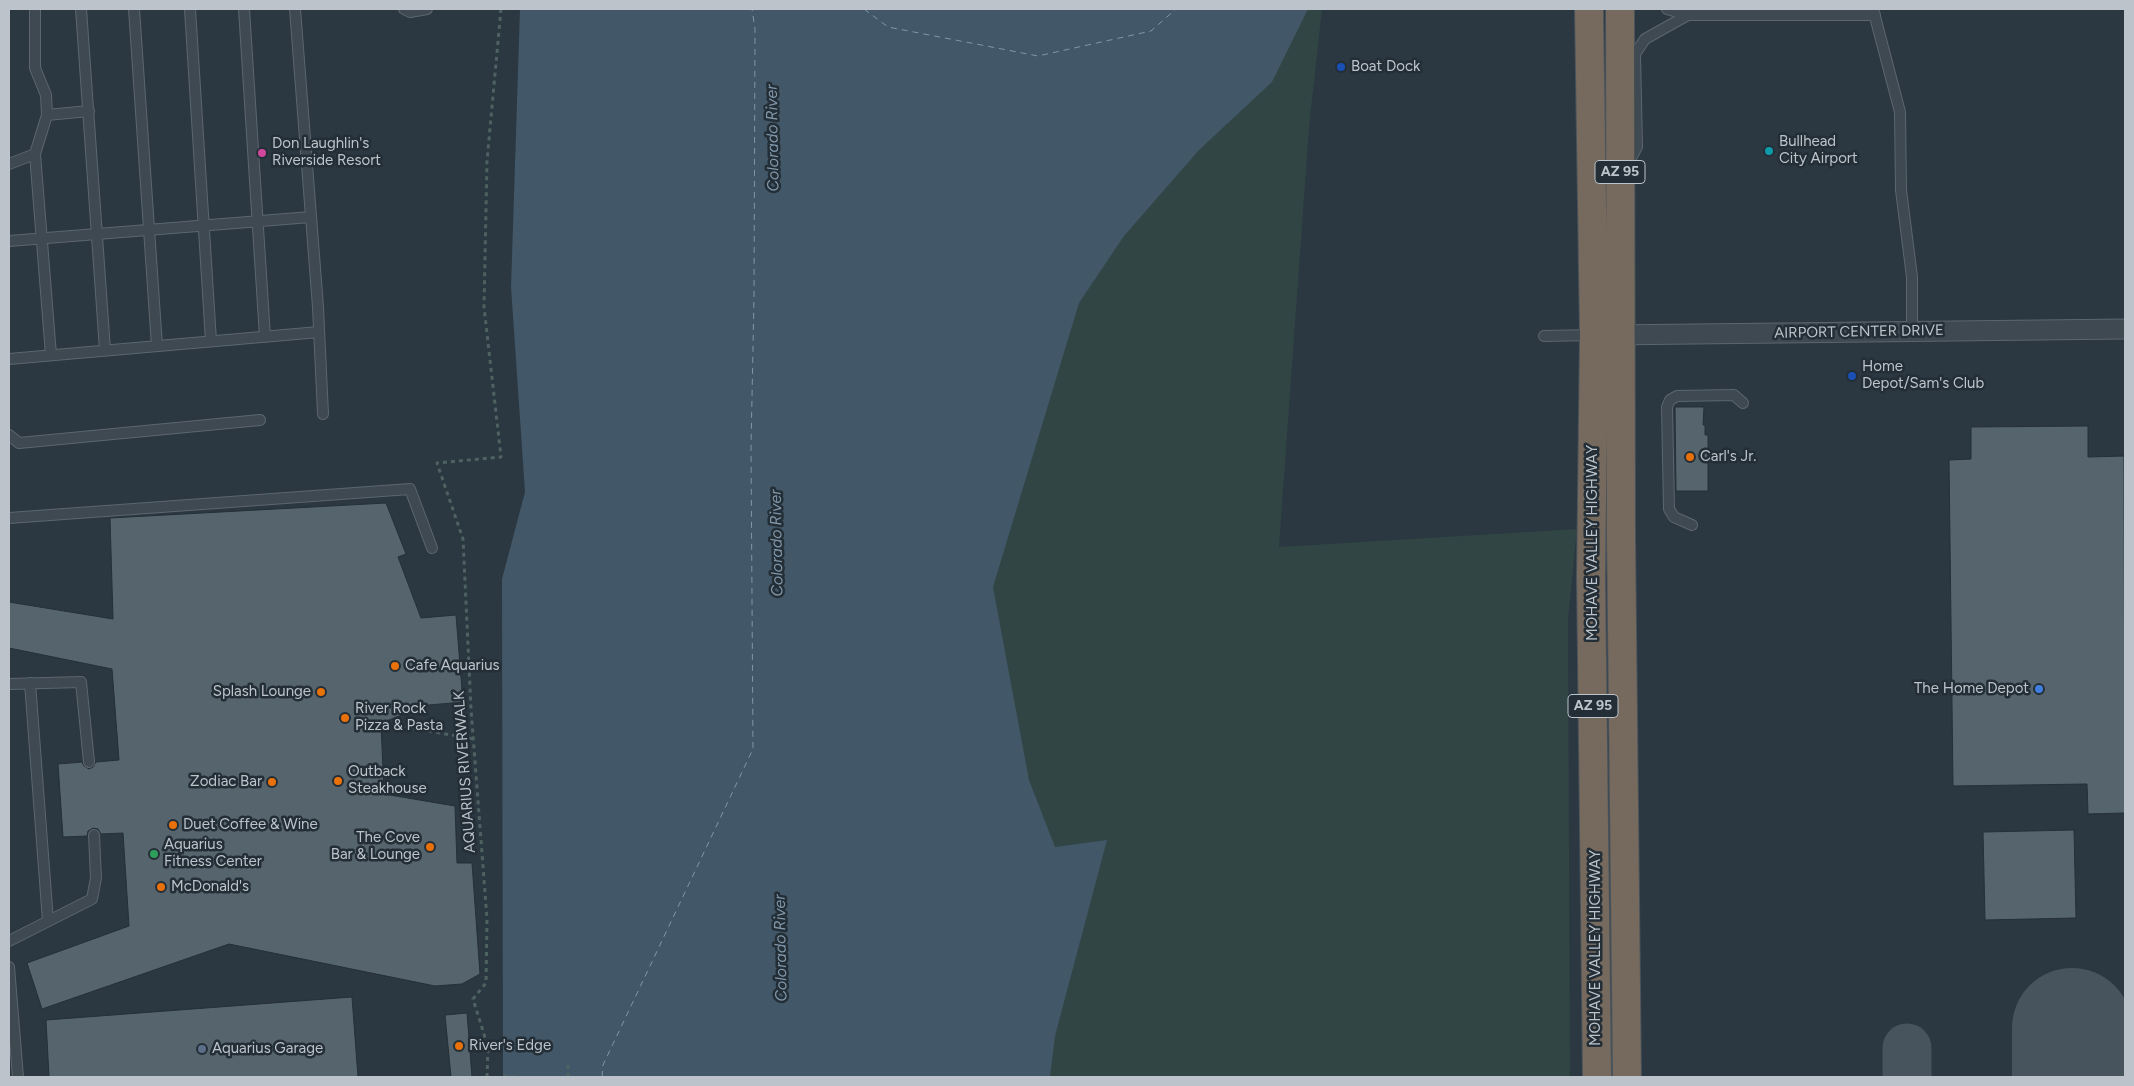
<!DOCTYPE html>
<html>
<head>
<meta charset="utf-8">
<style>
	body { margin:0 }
	#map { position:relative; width:2134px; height:1086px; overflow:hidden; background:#2b3741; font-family:Figtree,sans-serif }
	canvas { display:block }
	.frame { position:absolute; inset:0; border:10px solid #bcc3cb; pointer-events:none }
</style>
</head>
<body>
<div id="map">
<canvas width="2134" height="1086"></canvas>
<div class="frame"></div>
</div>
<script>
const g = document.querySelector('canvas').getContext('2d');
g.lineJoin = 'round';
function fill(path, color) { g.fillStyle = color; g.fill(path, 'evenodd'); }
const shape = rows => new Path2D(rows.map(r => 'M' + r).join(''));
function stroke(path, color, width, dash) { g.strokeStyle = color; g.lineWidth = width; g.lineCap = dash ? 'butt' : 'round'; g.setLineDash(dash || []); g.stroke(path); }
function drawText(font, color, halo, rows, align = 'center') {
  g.font = font + ' Figtree,sans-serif'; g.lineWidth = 5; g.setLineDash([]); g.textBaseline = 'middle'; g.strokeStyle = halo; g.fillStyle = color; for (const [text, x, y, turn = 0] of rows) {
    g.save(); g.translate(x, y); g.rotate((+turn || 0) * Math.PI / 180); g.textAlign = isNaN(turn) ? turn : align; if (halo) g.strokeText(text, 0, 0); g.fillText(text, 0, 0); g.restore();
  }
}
const green = shape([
	[944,9,1322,9,1309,128,1279,547,1577,529,1568,620,1570,1077,963,1077]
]);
const water = shape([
	[520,9,1308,9,1272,82,1199,150,1124,236,1079,303,993,587,1029,780,1055,847,1107,840,1055,1036,1050,1077,503,1077,502,579,525,492,511,287]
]);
const ferry = shape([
	[864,9,888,27,1038,56,1151,31,1176,9],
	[602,1077,603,1065,753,749,751,447,754,297,755,29,752,9]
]);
const taxiway = shape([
	[1907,1048,1907,1077]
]);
const runway = shape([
	[2072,1077,2072,1028]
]);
const building = shape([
	[1675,407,1704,407,1703,425,1705,425,1705,435,1708,435,1708,491,1676,491,1675,407],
	[2088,426,2088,457,2124,456,2125,813,2088,814,2087,784,1953,786,1949,460,1971,459,1971,427,2088,426],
	[386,503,406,554,398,557,421,618,456,615,463,702,429,705,381,723,384,794,455,806,457,863,472,863,480,974,462,984,435,986,229,944,42,1009,27,963,129,926,123,833,101,834,98,829,93,828,88,831,87,836,63,837,58,764,82,762,84,766,89,769,93,767,96,762,119,760,112,669,9,648,9,602,113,619,110,518,386,503],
	[2074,830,2076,918,1985,920,1983,832,2074,830],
	[352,997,358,1077,49,1077,46,1020,352,997],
	[467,1013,472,1077,451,1077,445,1015,467,1013]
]);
const path = shape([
	[397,725,473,739],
	[503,1076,515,1077],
	[487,1077,488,1047,473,999,486,983,487,919,471,709,463,539,437,463,501,457,484,307,487,161,501,9],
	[568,1077,568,1064]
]);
const lane = shape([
	[35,9,35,68,46,95,47,115,35,154,51,355],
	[81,9,105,350],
	[134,9,157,346],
	[190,9,211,341],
	[244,9,265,337],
	[295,9,318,307,323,414],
	[404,9,410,12,427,9],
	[1667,9,1688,15,1875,15],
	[1873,9,1900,112,1901,190,1912,277,1912,331],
	[47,115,89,111],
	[9,164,35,154],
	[1627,166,1637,147,1635,54,1645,39,1688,15],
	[9,241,311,217],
	[1544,336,1593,335],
	[9,359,319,332],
	[9,435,19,443,260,420],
	[9,518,410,489,432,548],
	[1692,525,1674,517,1669,509,1667,407,1670,400,1677,396,1734,395,1743,403],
	[30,683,48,921],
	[9,684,81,682,89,762],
	[9,941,92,899,96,878,94,835],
	[9,967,18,1077]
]);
const street = shape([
	[1609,335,2125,329]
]);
const highway = shape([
	[1589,9,1594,335,1591,577,1597,1077],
	[1620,9,1621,536,1627,1077]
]);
const markers = [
	[1341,67,5,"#1a4fb4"],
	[1769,151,5,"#0f9aa8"],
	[262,153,5,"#d1479c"],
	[1852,376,5,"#1a4fb4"],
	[1690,457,5,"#e8710a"],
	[395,666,5,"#e8710a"],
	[2039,689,5,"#3f7fe0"],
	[321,692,5,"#e8710a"],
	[345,718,5,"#e8710a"],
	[338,781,5,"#e8710a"],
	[272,782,5,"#e8710a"],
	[173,825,5,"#e8710a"],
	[430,847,5,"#e8710a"],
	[154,854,5,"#2e9e5b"],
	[161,887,5,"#e8710a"],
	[459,1046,5,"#e8710a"],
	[202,1049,5,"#5c6f8a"]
];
const shields = [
	[1620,172,50],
	[1593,706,50]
];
const shieldNames = [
	["AZ 95",1620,172],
	["AZ 95",1593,706]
];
const poiNames = [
	["Boat Dock",1351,67],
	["Bullhead",1779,142],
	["City Airport",1779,159],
	["Don Laughlin's",272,144],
	["Riverside Resort",272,161],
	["Home",1862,367],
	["Depot/Sam's Club",1862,384],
	["Carl's Jr.",1700,457],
	["Cafe Aquarius",405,666],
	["The Home Depot",2029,689,"right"],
	["Splash Lounge",311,692,"right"],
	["River Rock",355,709],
	["Pizza & Pasta",355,726],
	["Outback",348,772],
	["Steakhouse",348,789],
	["Zodiac Bar",262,782,"right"],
	["Duet Coffee & Wine",183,825],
	["The Cove",420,838,"right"],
	["Bar & Lounge",420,855,"right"],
	["Aquarius",164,845],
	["Fitness Center",164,862],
	["McDonald's",171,887],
	["River's Edge",469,1046],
	["Aquarius Garage",212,1049]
];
const streetNames = [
	["AIRPORT CENTER DRIVE",1859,332,-1],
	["MOHAVE VALLEY HIGHWAY",1593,543,-90],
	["AQUARIUS RIVERWALK",465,772,-94],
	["MOHAVE VALLEY HIGHWAY",1596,948,-90]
];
const waterNames = [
	["Colorado River",773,138,-91],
	["Colorado River",777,543,-91],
	["Colorado River",781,948,-91]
];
fill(green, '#304544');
fill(water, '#425767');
stroke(ferry, '#8097aa', 1, [6, 5]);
stroke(taxiway, '#47535d', 49);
stroke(runway, '#47535d', 120);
fill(building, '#56646d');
stroke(building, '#253038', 1);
stroke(lane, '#5d666e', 12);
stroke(street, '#5d666e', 21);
stroke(highway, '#49535b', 30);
stroke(path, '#4f6262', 3, [4, 4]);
stroke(lane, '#3f4951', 10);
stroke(street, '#3f4951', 19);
stroke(highway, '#76695d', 28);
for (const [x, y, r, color] of markers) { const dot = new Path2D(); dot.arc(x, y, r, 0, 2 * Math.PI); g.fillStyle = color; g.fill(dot); stroke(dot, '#232e36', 2); }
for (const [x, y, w] of shields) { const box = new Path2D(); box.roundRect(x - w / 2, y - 11.5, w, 23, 4); g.fillStyle = '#232e36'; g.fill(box); stroke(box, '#bcc3cb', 1); }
drawText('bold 14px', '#bcc3cb', null, shieldNames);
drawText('15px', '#bcc3cb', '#232e36', poiNames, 'left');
drawText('15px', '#bcc3cb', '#232e36', streetNames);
drawText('italic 16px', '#8097aa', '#232e36', waterNames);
</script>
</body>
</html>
